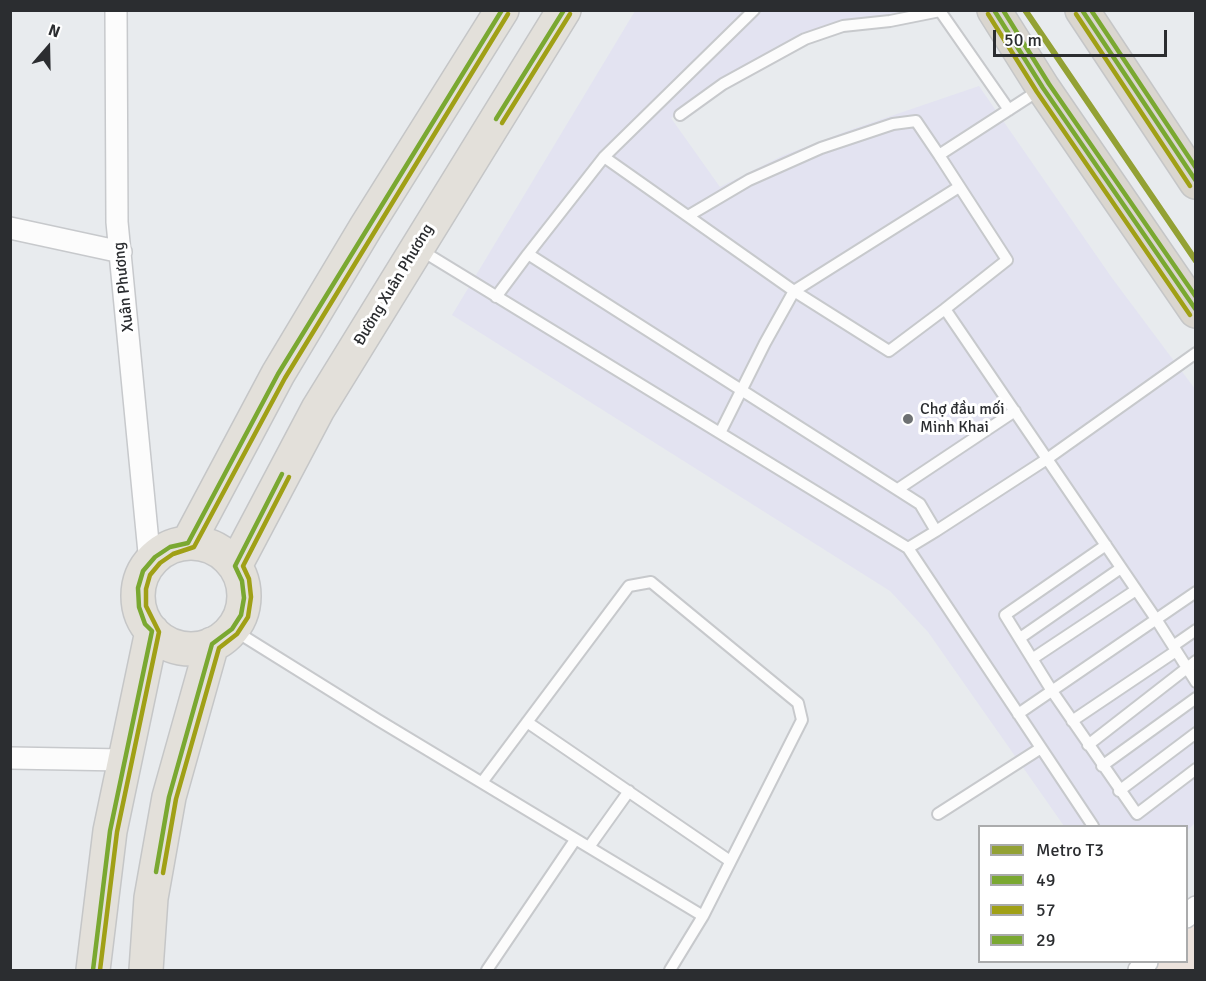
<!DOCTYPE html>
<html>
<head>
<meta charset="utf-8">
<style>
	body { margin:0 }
	#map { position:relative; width:1206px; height:981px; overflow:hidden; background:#e8ebee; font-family:Signika,sans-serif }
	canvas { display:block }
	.frame { position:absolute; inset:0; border:12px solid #2b2d30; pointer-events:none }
	.legend { position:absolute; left:978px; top:825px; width:210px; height:138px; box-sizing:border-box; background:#fff; border:2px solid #aaabac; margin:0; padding:8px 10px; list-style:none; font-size:18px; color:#2b2d30 }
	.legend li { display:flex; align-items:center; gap:12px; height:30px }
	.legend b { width:30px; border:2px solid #aaabac }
	.north { position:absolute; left:18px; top:18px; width:60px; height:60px; -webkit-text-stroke:4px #fff; paint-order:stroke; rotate:20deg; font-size:16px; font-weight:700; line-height:24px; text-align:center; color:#2b2d30 }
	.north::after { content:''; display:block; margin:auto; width:21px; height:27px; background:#2b2d30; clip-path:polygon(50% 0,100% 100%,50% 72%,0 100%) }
	.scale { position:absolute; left:993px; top:30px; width:174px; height:27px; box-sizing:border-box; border:3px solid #2b2d30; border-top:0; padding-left:8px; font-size:18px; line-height:21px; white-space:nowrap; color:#2b2d30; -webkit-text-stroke:4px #fff; paint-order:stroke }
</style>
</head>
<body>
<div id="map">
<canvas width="1206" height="981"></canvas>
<div class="frame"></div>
<ul class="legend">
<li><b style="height:8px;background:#93a134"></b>Metro T3</li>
<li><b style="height:8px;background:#7aa831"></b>49</li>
<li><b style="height:8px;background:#a0a016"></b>57</li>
<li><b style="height:8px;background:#7aa831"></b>29</li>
</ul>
<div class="north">N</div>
<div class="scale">50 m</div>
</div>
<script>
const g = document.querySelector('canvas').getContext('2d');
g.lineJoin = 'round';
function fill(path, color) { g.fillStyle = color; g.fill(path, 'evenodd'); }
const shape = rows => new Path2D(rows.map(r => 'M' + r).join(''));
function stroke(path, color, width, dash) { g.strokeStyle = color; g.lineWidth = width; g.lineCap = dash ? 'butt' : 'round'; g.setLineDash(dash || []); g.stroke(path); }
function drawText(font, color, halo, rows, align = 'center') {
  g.font = font + ' Signika,sans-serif'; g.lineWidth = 6; g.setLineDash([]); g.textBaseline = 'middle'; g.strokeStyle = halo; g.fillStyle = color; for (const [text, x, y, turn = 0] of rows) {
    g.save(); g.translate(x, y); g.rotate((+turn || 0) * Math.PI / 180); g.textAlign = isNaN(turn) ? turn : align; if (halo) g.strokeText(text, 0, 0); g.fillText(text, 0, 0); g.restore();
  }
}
const commercial = shape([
	[635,11,906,11,834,25,698,96,671,118,720,187,782,156,847,131,979,86,1112,278,1195,389,1195,823,1187,831,1186,826,1064,826,928,632,890,591,452,315]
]);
const industrial = shape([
	[1195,921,1195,970,1152,970,1160,962,1186,962,1187,931]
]);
const service = shape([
	[754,10,604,157,528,254,920,504,936,531,908,548,1093,826],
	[680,115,723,84,805,39,843,26,890,21,940,11,1009,110],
	[939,155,1007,260,945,309],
	[604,157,794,291,889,351,945,309,1156,619,1196,682],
	[688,216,749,180,821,148,893,124,916,121,939,155,1041,89],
	[419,249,908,548],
	[496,297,528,254],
	[720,433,765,343,794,291,959,187],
	[898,489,1015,411],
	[936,531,1047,459,1196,353],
	[1106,545,1005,615,1052,691,1137,814,1196,769],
	[232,629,378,720,703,916],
	[1020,638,1121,568],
	[1173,646,1196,630],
	[1032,659,1136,590],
	[1018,714,1196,592],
	[1072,721,1176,651],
	[527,722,730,861],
	[1088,745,1196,661],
	[1102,766,1196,698],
	[483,781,629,586,651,582,798,703,802,720,703,916,670,970],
	[1119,791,1196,733],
	[938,814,1041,748],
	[589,847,629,791],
	[487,970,575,840]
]);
const minor = shape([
	[116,10,117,222,150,563],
	[10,228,121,252],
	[10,758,123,760],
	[1186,917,1196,907],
	[1139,970,1147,962]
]);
const primary = shape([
	[188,543,278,374,366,227,502,10],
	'138 596a53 53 0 1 1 106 0a53 53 0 1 1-106 0Z',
	[235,566,318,409,564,10],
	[93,970,110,831,152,631],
	[146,970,151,898,169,797,212,644]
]);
const trunk = shape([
	[994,10,1043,88,1196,311],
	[1082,10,1196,182]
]);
const bus1 = shape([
	[994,10,1043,88,1196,310],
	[1082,10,1196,181],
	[496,119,564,10],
	[156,872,169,797,212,644,232,629,241,615,244,598,242,581,235,566,282,474],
	[93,970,110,831,152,631,145,624,139,607,138,588,143,571,155,557,170,547,188,543,278,374,502,10]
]);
const bus2 = shape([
	[988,14,1037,92,1190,315],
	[1076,14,1190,186],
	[502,123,570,14],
	[163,873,176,799,219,648,237,634,248,617,251,597,249,579,243,566,289,477],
	[100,970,117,832,159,632,146,606,146,589,150,575,160,563,173,554,194,547,285,378,508,14]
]);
const bus3 = shape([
	[1003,10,1049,84,1196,297],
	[1091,10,1196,168]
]);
const metro1 = shape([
	[1025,10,1196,261]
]);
const markers = [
	[908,419,6,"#6d7072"]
];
const streetNames = [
	["Đường Xuân Phương",394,285,-59],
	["Xuân Phương",124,287,-96]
];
const poiNames = [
	["Chợ đầu mối",920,410],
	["Minh Khai",920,428]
];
fill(commercial, '#e3e3f1');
fill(industrial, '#ece2dc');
stroke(service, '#c7c9cc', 14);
stroke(minor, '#c7c9cc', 24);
stroke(primary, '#c5c6c7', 36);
stroke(trunk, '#c5c6c7', 36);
stroke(service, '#fcfcfc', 10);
stroke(minor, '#fcfcfc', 21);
stroke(primary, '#e3e0da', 33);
stroke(trunk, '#dad6cf', 33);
stroke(bus1, '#7aa831', 4.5);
stroke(bus2, '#a0a016', 4.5);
stroke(bus3, '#7aa831', 4.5);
stroke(metro1, '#93a134', 6);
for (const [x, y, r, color] of markers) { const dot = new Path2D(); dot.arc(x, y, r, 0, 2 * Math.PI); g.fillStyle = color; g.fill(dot); stroke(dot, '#fff', 2); }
drawText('16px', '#2b2d30', '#fff', streetNames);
drawText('16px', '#2b2d30', '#fff', poiNames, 'left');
</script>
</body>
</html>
